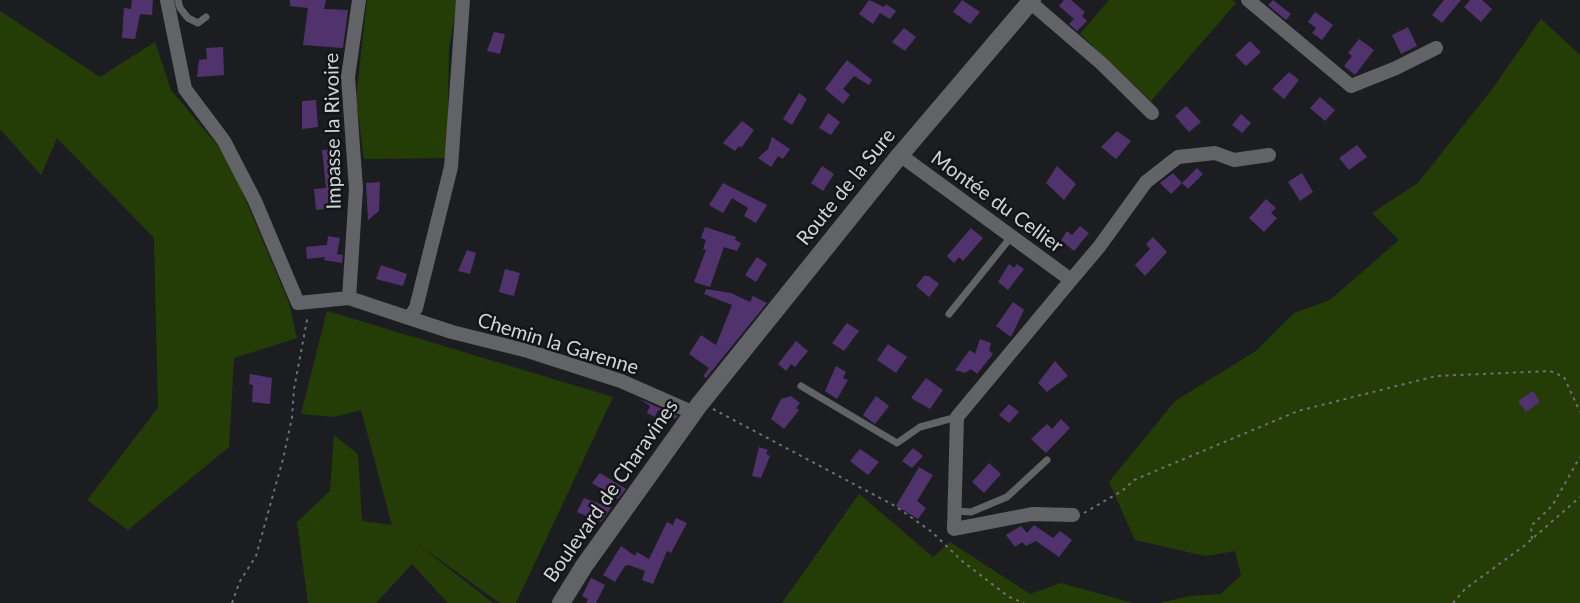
<!DOCTYPE html>
<html>
<head>
<meta charset="utf-8">
<style>
	body { margin:0 }
	canvas { display:block; background:#1c1d20 }
</style>
</head>
<body>
<canvas width="1580" height="603"></canvas>
<script>
const g = document.querySelector('canvas').getContext('2d');
g.lineJoin = 'round';
function fill(path, color) { g.fillStyle = color; g.fill(path, 'evenodd'); }
const shape = rows => new Path2D(rows.map(r => 'M' + r).join(''));
function stroke(path, color, width, dash) { g.strokeStyle = color; g.lineWidth = width; g.lineCap = dash ? 'butt' : 'round'; g.setLineDash(dash || []); g.stroke(path); }
function drawText(font, color, halo, rows, align = 'center') {
  g.font = font + ' Lato,sans-serif'; g.lineWidth = 5; g.setLineDash([]); g.textBaseline = 'middle'; g.strokeStyle = halo; g.fillStyle = color; for (const [text, x, y, turn = 0] of rows) {
    g.save(); g.translate(x, y); g.rotate((+turn || 0) * Math.PI / 180); g.textAlign = isNaN(turn) ? turn : align; if (halo) g.strokeText(text, 0, 0); g.fillText(text, 0, 0); g.restore();
  }
}
const green = shape([
	[367,0,458,0,449,48,447,158,364,159,356,99],
	[1109,0,1232,0,1236,3,1151,101,1080,34],
	[0,11,100,77,155,42,171,90,228,158,289,303,297,338,234,358,229,447,128,530,87,500,158,408,154,238,57,138,41,175,0,129],
	[1541,19,1580,55,1580,603,1160,603,1190,596,1221,594,1241,575,1235,551,1205,556,1135,540,1109,482,1175,401,1256,351,1294,313,1330,300,1399,240,1372,213,1418,183,1493,88],
	[327,311,613,397,516,603,500,603,415,542,493,603,448,603,412,564,376,603,308,603,297,522,330,491,334,435,358,454,362,521,392,525,361,410,333,417,301,414],
	[859,494,933,557,950,542,1030,594,1061,583,1133,603,782,603]
]);
const building = shape([
	[132,0,153,0,152,15,140,14,135,39,122,38,124,8,131,9],
	[290,0,326,0,324,9,348,10,343,48,303,45,308,8,290,6],
	[869,0,884,7,886,4,896,11,890,19,880,13,873,24,859,14],
	[962,0,980,12,970,24,953,12],
	[1064,0,1071,0,1085,12,1082,16,1087,21,1077,31,1069,24,1074,19,1059,6],
	[1273,0,1291,14,1286,20,1268,5],
	[1444,0,1461,0,1442,23,1432,15],
	[1470,0,1482,0,1492,9,1481,22,1464,7],
	[1315,12,1333,25,1322,40,1312,33,1316,28,1308,22],
	[1408,27,1417,46,1401,54,1392,35],
	[904,28,916,37,905,51,892,42],
	[494,32,505,34,500,54,487,51],
	[1359,39,1374,50,1355,75,1344,66,1352,56,1348,53],
	[1250,41,1261,52,1246,66,1235,55],
	[223,47,224,75,197,77,199,60,207,59,206,48],
	[847,60,872,80,869,85,854,76,843,89,850,95,843,104,825,89],
	[1289,72,1299,80,1284,99,1272,89],
	[799,93,807,99,792,125,783,119],
	[1320,97,1335,110,1325,121,1310,108],
	[316,100,318,127,302,129,302,101],
	[1186,106,1201,122,1189,132,1175,116],
	[828,113,840,122,831,135,819,128],
	[1241,114,1251,123,1242,133,1232,125],
	[742,121,754,130,741,148,739,146,735,151,723,143],
	[1117,131,1131,141,1116,159,1101,147],
	[772,137,790,149,783,159,778,156,771,167,758,158,768,149],
	[1357,145,1367,157,1349,170,1339,158],
	[335,149,338,170,334,171,336,197,341,197,342,207,316,210,314,189,326,188,322,150],
	[822,166,834,174,823,191,811,183],
	[1057,166,1076,184,1064,200,1046,183],
	[1197,168,1203,174,1188,189,1182,183],
	[1173,173,1182,183,1171,194,1160,183],
	[1302,173,1313,192,1300,201,1288,182],
	[380,182,379,211,368,220,366,183],
	[723,183,767,205,756,223,744,216,748,208,732,198,723,213,709,205],
	[1266,199,1276,208,1271,213,1277,218,1264,232,1249,218],
	[1080,226,1089,233,1074,251,1061,240,1067,231,1072,235],
	[705,227,736,237,735,240,741,243,737,251,724,247,710,287,694,282,706,250,703,249,706,240,701,238],
	[971,228,983,238,963,261,959,257,954,263,947,256],
	[328,236,340,238,337,254,343,255,342,263,324,260,325,257,307,259,306,247,327,245],
	[1153,237,1167,252,1145,276,1135,265,1150,249,1146,244],
	[467,250,476,253,470,274,458,271],
	[757,257,767,264,756,282,745,275],
	[1009,264,1014,268,1017,264,1024,269,1008,290,998,282],
	[381,265,407,274,403,286,376,279],
	[505,269,520,273,514,296,499,292],
	[924,276,929,276,939,284,929,297,916,286],
	[706,289,731,293,750,302,753,296,767,303,706,378,703,376,709,368,689,354,701,335,716,345,732,305,704,294],
	[1013,302,1024,310,1011,337,996,326],
	[847,323,859,331,844,351,832,343],
	[980,339,991,343,989,350,993,354,977,374,971,369,965,373,955,370,970,350,975,354],
	[796,341,808,351,795,367,791,364,786,371,778,364],
	[888,344,907,357,896,373,877,360],
	[1055,361,1068,376,1047,392,1038,383],
	[836,366,846,372,843,378,848,380,837,399,825,391],
	[250,374,272,378,270,404,252,402,253,385,249,384],
	[926,378,943,390,930,409,911,398],
	[1533,391,1540,402,1526,412,1518,401],
	[791,396,800,403,796,408,799,410,784,429,771,419,781,399],
	[876,396,889,406,875,424,863,415],
	[639,399,678,416,675,419,658,410,655,417,647,413,650,406],
	[1009,404,1019,412,1009,423,999,415],
	[1061,419,1070,428,1046,453,1031,439,1047,424,1052,429],
	[759,447,768,450,766,454,770,456,761,478,752,476],
	[913,448,923,456,912,468,902,461],
	[860,449,879,462,868,475,850,461],
	[989,463,1001,474,984,493,972,482],
	[919,467,933,475,917,501,926,508,918,519,896,506],
	[600,473,626,489,618,499,592,483],
	[584,498,611,508,601,522,577,512],
	[676,518,687,523,671,553,667,551,653,584,642,580,645,571,629,565,625,566,615,582,603,575,621,546,635,556,637,552,649,559,667,522,673,525],
	[1034,525,1053,538,1060,531,1072,540,1059,557,1036,541,1026,546,1022,542,1015,547,1006,535,1021,526,1027,533],
	[591,578,605,585,596,603,586,603,588,599,582,596]
]);
const path = shape([
	[713,409,895,506,932,532,962,561,1009,597,1024,603],
	[1084,513,1122,491,1134,480,1298,411,1436,376,1550,371,1564,377,1580,412],
	[1532,539,1531,526,1552,506,1580,457],
	[232,603,240,581,256,556,283,459,292,418,294,389,308,315],
	[1453,603,1465,589,1524,546,1580,497]
]);
const service = shape([
	[178,0,180,8,188,18,198,23,206,17],
	[949,314,1011,237],
	[801,386,897,443,920,427,957,417],
	[955,511,971,512,1007,497,1047,460]
]);
const minor = shape([
	[167,0,185,89,224,141,255,201,298,303,349,298,409,318,416,308,451,167,463,0],
	[1248,0,1351,86,1396,68,1436,48],
	[1030,2,1101,63,1152,113],
	[900,155,1071,280,1099,247,1146,182,1178,157,1215,153,1234,160,1269,155],
	[1071,280,957,417,954,529,1032,514,1073,515],
	[349,298,356,189,348,77,359,0],
	[409,318,452,332,528,351,621,381,694,413]
]);
const secondary = shape([
	[561,603,584,566,699,405,900,155,1032,0]
]);
const streetNames = [
	["Impasse la Rivoire",333,131,-91],
	["Route de la Sure",846,187,-51],
	["Montée du Cellier",997,202,36],
	["Chemin la Garenne",558,344,17],
	["Boulevard de Charavines",611,491,-55]
];
fill(green, '#243d06');
fill(building, '#50336c');
stroke(path, '#6f7073', 2, [3, 4.5]);
stroke(service, '#626366', 7);
stroke(minor, '#626366', 14);
stroke(secondary, '#626366', 18);
drawText('20px', '#d3d4d6', '#131417', streetNames);
</script>
</body>
</html>
